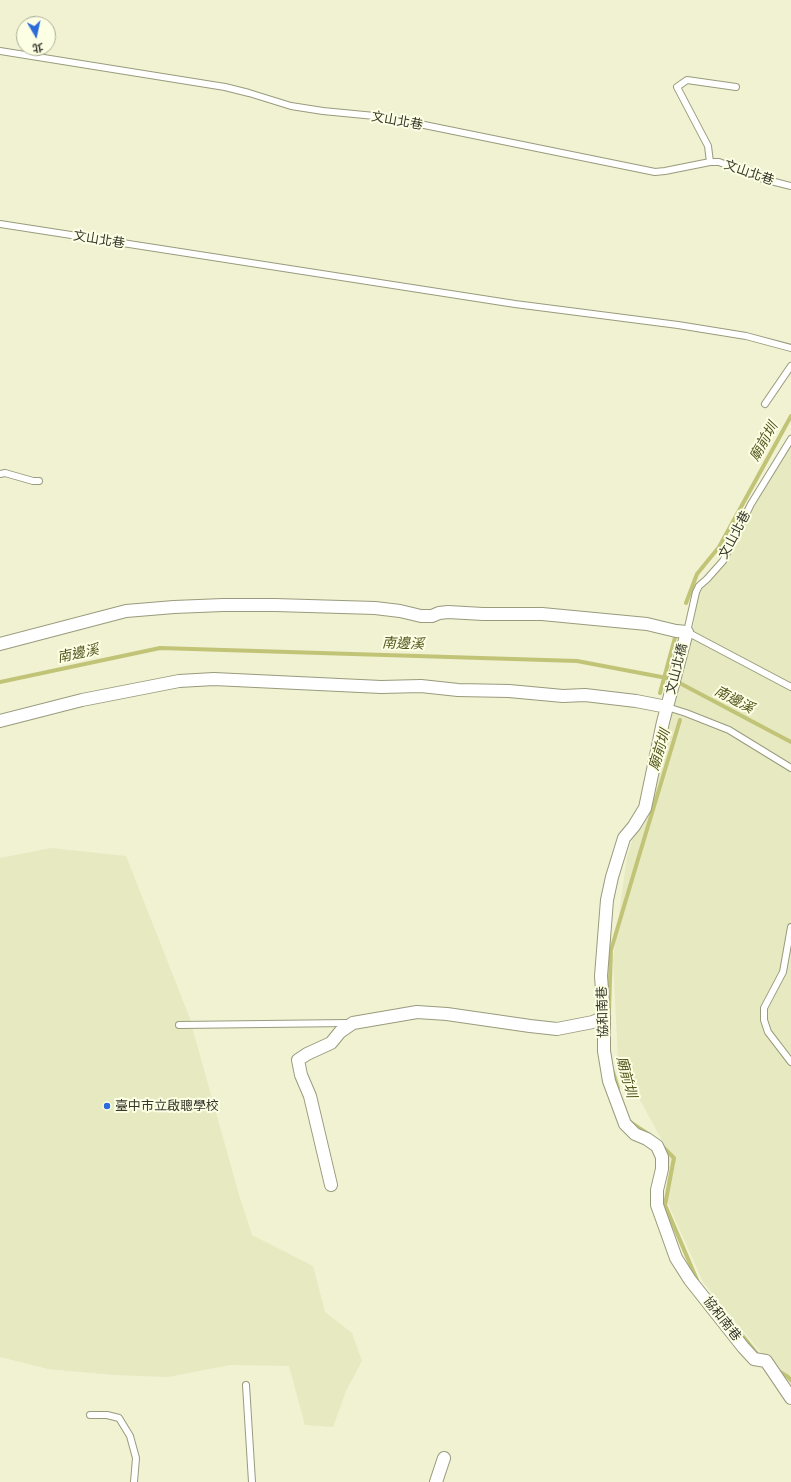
<!DOCTYPE html>
<html>
<head>
<meta charset="utf-8">
<style>
	body { margin:0 }
	#map { position:relative; width:791px; height:1482px; overflow:hidden; background:#f0f2d2; font-family:Karla,"Noto Sans TC",sans-serif }
	canvas { display:block }
	.north { position:absolute; left:16px; top:16px; width:40px; height:40px; box-sizing:border-box; background:#fdffe5; border:1px solid #adaf9a; border-radius:50%; rotate:171deg; font-size:11px; font-weight:700; line-height:16px; text-align:center; color:#36372a }
	.north::after { content:''; display:block; margin:auto; width:14px; height:18px; background:#2b6cd9; clip-path:polygon(50% 0,100% 100%,50% 72%,0 100%) }
</style>
</head>
<body>
<div id="map">
<canvas width="791" height="1482"></canvas>
<div class="north">北</div>
</div>
<script>
const g = document.querySelector('canvas').getContext('2d');
g.lineJoin = 'round';
function fill(path, color) { g.fillStyle = color; g.fill(path, 'evenodd'); }
const shape = rows => new Path2D(rows.map(r => 'M' + r).join(''));
function stroke(path, color, width, dash) { g.strokeStyle = color; g.lineWidth = width; g.lineCap = dash ? 'butt' : 'round'; g.setLineDash(dash || []); g.stroke(path); }
function drawText(font, color, halo, rows, align = 'center') {
  g.font = font + ' Karla,"Noto Sans TC",sans-serif'; g.lineWidth = 4; g.setLineDash([]); g.textBaseline = 'middle'; g.strokeStyle = halo; g.fillStyle = color; for (const [text, x, y, turn = 0] of rows) {
    g.save(); g.translate(x, y); g.rotate((+turn || 0) * Math.PI / 180); g.textAlign = isNaN(turn) ? turn : align; if (halo) g.strokeText(text, 0, 0); g.fillText(text, 0, 0); g.restore();
  }
}
const built = shape([
	[791,443,791,1389,703,1282,667,1201,666,1148,618,1059,613,959,627,857,672,711,692,640,698,593,725,562,765,486],
	[51,848,126,856,189,1016,239,1195,252,1235,313,1266,325,1312,352,1333,362,1361,346,1391,333,1427,305,1425,289,1366,230,1365,168,1377,113,1375,48,1369,0,1357,0,858]
]);
const stream = shape([
	[686,603,697,574,719,547,791,416],
	[0,682,160,648,577,661,672,679,791,742],
	[660,693,676,634],
	[609,1011,611,950,639,856,680,720],
	[613,1072,618,1088],
	[630,1122,648,1134],
	[662,1146,674,1158,665,1205,697,1280],
	[712,1298,758,1355],
	[777,1370,788,1377,791,1380]
]);
const service = shape([
	[0,51,225,87,249,93,291,106,323,111,385,117,655,172,665,171,710,162,719,162,763,179,791,186],
	[710,162,708,146,677,87,687,80,736,87],
	[0,224,515,304,678,325,746,336,791,348],
	[765,404,791,366],
	[791,439,751,504,723,561,707,579,699,586,696,592,687,632,791,687],
	[0,474,5,473,33,481,39,481],
	[667,707,686,713,729,730,791,768],
	[791,927,783,972,764,1008,764,1020,768,1032,791,1062],
	[179,1025,349,1023],
	[246,1385,252,1482],
	[90,1415,107,1415,119,1418,130,1436,136,1458,134,1482]
]);
const minor = shape([
	[0,644,126,611,174,607,223,605,275,605,375,608,400,611,421,616,432,616,439,613,448,612,483,614,542,614,647,624,676,631,687,632,663,722,645,808,634,826,624,838,612,877,607,900,601,976,604,1017,604,1051,609,1081,625,1124,635,1134,647,1139,657,1146,662,1157,662,1169,657,1190,657,1205,676,1258,690,1280,743,1347,754,1359,766,1361,791,1398],
	[0,721,82,700,179,681,214,679,381,687,421,686,458,690,509,691,563,696,585,695,636,701,667,707],
	[331,1185,310,1096,301,1075,298,1060,307,1054,331,1043,340,1032,353,1023,417,1012,447,1014,530,1026,557,1029,593,1022,604,1017],
	[436,1482,444,1458]
]);
const markers = [
	[107,1106,4,"#2b6cd9"]
];
const streetNames = [
	["文山北巷",397,121,10],
	["文山北巷",749,173,19],
	["文山北巷",99,240,9],
	["文山北巷",735,535,-62],
	["文山北橋",677,669,-76],
	["協和南巷",603,1012,-92],
	["協和南巷",722,1319,52]
];
const poiNames = [
	["臺中市立啟聰學校",115,1106]
];
const waterNames = [
	["廟前圳",764,442,-61],
	["南邊溪",403,644,2],
	["南邊溪",78,654,-12],
	["南邊溪",734,700,28],
	["廟前圳",660,750,-73],
	["廟前圳",626,1077,75]
];
fill(built, '#e7e9c1');
stroke(stream, '#c1c477', 4);
stroke(service, '#999b7c', 8);
stroke(minor, '#999b7c', 14);
stroke(service, '#fff', 6);
stroke(minor, '#fff', 12);
for (const [x, y, r, color] of markers) { const dot = new Path2D(); dot.arc(x, y, r, 0, 2 * Math.PI); g.fillStyle = color; g.fill(dot); stroke(dot, '#fdffe5', 1.5); }
drawText('13px', '#36372a', '#fdffe5', streetNames);
drawText('13px', '#36372a', '#fdffe5', poiNames, 'left');
drawText('italic 14px', '#54561d', '#fdffe5', waterNames);
</script>
</body>
</html>
